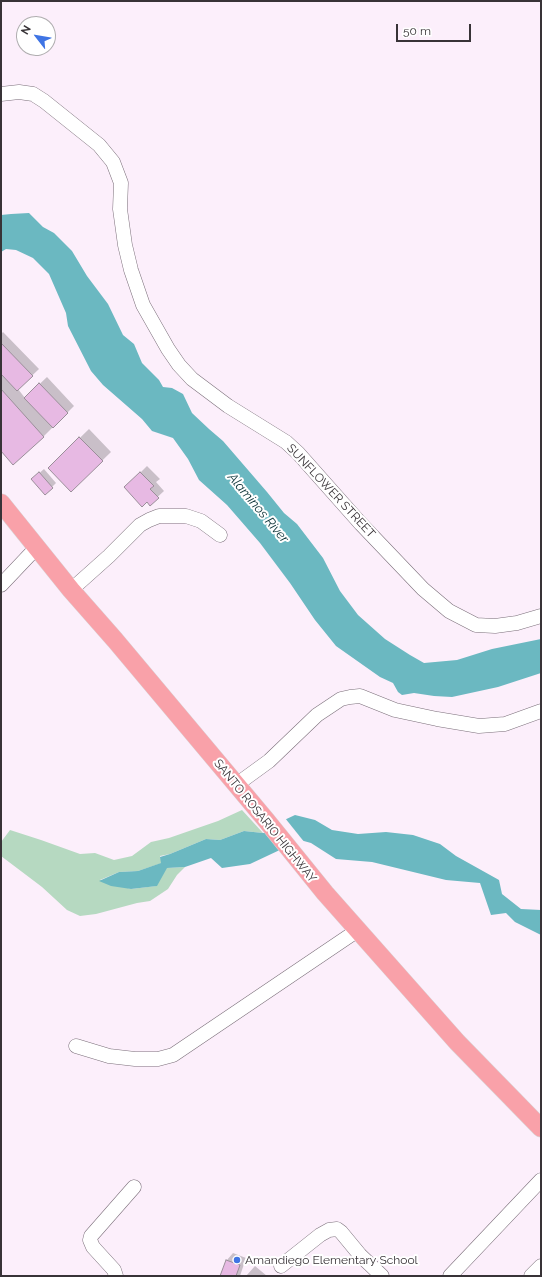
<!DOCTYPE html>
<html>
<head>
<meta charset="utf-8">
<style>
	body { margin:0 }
	#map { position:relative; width:542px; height:1277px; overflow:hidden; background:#fceffb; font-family:Raleway,sans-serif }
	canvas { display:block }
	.frame { position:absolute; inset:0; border:2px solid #383337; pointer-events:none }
	.north { position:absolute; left:16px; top:16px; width:40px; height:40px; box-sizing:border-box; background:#fff; border:1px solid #afadaf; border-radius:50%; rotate:301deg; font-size:11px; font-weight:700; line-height:16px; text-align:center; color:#383337 }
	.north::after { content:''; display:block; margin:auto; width:14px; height:18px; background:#3f74e4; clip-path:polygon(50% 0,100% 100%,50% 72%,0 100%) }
	.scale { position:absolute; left:396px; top:24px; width:75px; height:18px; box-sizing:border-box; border:2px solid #383337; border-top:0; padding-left:5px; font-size:12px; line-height:14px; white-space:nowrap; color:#383337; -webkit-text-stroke:3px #fff; paint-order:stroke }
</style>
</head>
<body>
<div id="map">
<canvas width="542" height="1277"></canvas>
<div class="frame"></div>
<div class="north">N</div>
<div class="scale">50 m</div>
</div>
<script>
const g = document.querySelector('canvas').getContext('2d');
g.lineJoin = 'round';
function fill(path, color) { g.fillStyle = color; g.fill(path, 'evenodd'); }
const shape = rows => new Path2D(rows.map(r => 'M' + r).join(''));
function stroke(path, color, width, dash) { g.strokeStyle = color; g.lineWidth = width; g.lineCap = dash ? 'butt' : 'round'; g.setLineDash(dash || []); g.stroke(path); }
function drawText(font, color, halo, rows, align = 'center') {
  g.font = font + ' Raleway,sans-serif'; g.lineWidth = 4; g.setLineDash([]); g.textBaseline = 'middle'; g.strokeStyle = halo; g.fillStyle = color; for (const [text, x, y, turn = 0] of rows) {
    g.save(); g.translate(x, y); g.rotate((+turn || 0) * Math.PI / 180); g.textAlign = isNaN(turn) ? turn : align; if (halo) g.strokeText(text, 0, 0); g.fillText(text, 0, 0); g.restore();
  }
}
const green = shape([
	[242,810,263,833,244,831,220,840,206,839,170,854,160,856,162,863,138,871,119,872,100,880,131,889,156,886,166,868,185,867,177,875,168,889,150,901,137,903,96,914,80,916,67,910,42,887,1,856,1,842,10,830,41,840,80,854,95,853,114,860,132,856,151,842,169,838,192,830,218,821]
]);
const water = shape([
	[29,213,43,227,54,233,72,251,87,276,108,304,123,335,134,344,142,363,159,380,163,387,172,388,183,394,192,413,209,429,223,441,267,492,284,513,297,524,323,558,340,591,358,615,385,639,410,655,424,663,457,660,492,649,541,639,541,673,498,687,452,697,434,696,414,693,402,695,398,692,393,683,380,677,336,646,315,620,290,583,260,543,227,505,199,480,188,459,173,438,152,431,142,419,103,385,91,371,68,326,66,313,49,274,33,258,16,250,6,249,1,252,1,215,11,214],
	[295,815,315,820,332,830,358,834,386,832,413,835,440,844,456,856,499,880,502,894,521,909,541,910,541,935,515,922,506,913,491,915,480,883,446,880,372,862,336,859,311,843,293,838,280,822],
	[244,831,263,833,270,832,284,848,250,864,222,868,211,858,185,867,167,868,157,886,131,889,111,886,99,881,119,872,138,871,161,863,160,857,170,854,206,839,220,840]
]);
const pier = shape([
	[285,818,305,843,292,839,278,822]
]);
const shadow = shape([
	[3,332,39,369,18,389,25,398,47,377,74,406,43,437,1,449,1,334],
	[89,429,111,452,71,491,49,468],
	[147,466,160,479,156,482,164,491,150,504,125,488],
	[44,469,56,483,52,487,37,475],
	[233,1253,246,1258,240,1276,221,1276,227,1260],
	[255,1266,267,1276,246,1276]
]);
const building = shape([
	[1,343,33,376,17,391,1,374,1,343],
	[39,383,68,413,53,428,24,398,39,383],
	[1,389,44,437,13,465,1,451,1,389],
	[79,437,103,461,71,492,48,468,79,437],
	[39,472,53,488,45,495,31,479,39,472],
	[140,472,154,486,150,489,159,498,150,506,147,502,142,507,124,487,140,472],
	[226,1260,240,1265,236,1276,220,1276,226,1260]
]);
const minor = shape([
	[1,94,19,92,33,94,44,101,99,145,113,162,121,183,120,209,125,245,131,270,143,305,168,349,179,365,192,379,228,406,286,442,298,453,361,524,423,589,449,611,476,625,495,626,517,623,541,616],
	[1,585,37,547],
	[71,590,109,556,140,525,149,520,159,516,186,516,201,521,220,535],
	[236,785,269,761,317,715,341,699,350,697,360,696,395,710,437,719,479,726,505,724,541,711],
	[76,1046,109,1056,135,1059,158,1059,173,1055,358,930],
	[281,1266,320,1235,329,1230,337,1229,341,1232,360,1255,382,1276],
	[116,1276,114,1270,93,1247,90,1240,91,1236,134,1187],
	[450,1276,541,1180],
	[531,1276,541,1266]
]);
const major = shape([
	[1,503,71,590,115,640,266,820,325,893,457,1042,541,1128]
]);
const markers = [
	[237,1260,4,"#3f74e4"]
];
const streetNames = [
	["SUNFLOWER STREET",331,491,47],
	["SANTO ROSARIO HIGHWAY",265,821,51]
];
const poiNames = [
	["Amandiego Elementary School",245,1260]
];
const waterNames = [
	["Alaminos River",258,508,50]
];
fill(green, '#b6d9c1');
fill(water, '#6bb8c1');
fill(pier, '#fceffb');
fill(shadow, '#0003');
fill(building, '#e7b9e3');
stroke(building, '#9a8e99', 1);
stroke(minor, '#7b6f7a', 15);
stroke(major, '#d7d6d7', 19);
stroke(minor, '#fff', 14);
stroke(major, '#f9a1a9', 18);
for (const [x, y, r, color] of markers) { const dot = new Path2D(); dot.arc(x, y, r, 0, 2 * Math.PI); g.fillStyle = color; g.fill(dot); stroke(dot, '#fff', 1.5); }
drawText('12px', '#383337', '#fff', streetNames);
drawText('12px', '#383337', '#fff', poiNames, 'left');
drawText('italic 13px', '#0c3337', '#fff', waterNames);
</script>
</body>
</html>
